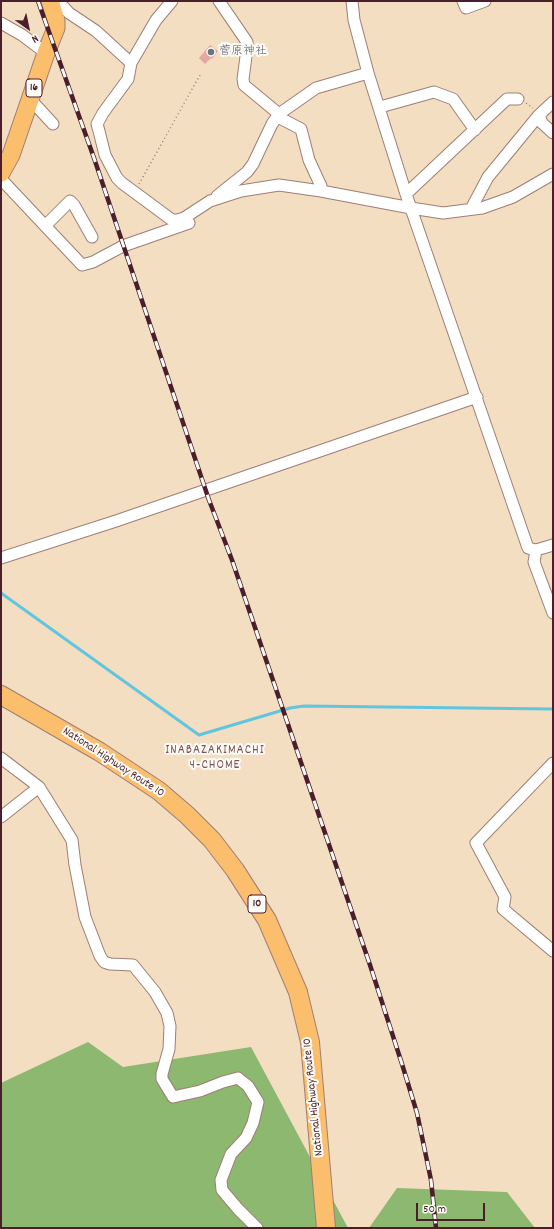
<!DOCTYPE html>
<html>
<head>
<meta charset="utf-8">
<style>
	body { margin:0 }
	#map { position:relative; width:554px; height:1229px; overflow:hidden; background:#f3dec1; font-family:Dekko,sans-serif }
	canvas { display:block }
	.frame { position:absolute; inset:0; border:2px solid #4a1f2b; pointer-events:none }
	.north { position:absolute; left:8px; top:8px; width:40px; height:40px; -webkit-text-stroke:3px #fdfcf7; paint-order:stroke; rotate:147deg; font-size:11px; font-weight:700; line-height:16px; text-align:center; color:#4a1f2b }
	.north::after { content:''; display:block; margin:auto; width:14px; height:18px; background:#4a1f2b; clip-path:polygon(50% 0,100% 100%,50% 72%,0 100%) }
	.scale { position:absolute; left:416px; top:1203px; width:69px; height:18px; box-sizing:border-box; border:2px solid #4a1f2b; border-top:0; padding-left:5px; font-size:12px; line-height:14px; white-space:nowrap; color:#4a1f2b; -webkit-text-stroke:3px #fdfcf7; paint-order:stroke }
</style>
</head>
<body>
<div id="map">
<canvas width="554" height="1229"></canvas>
<div class="frame"></div>
<div class="north">N</div>
<div class="scale">50 m</div>
</div>
<script>
const g = document.querySelector('canvas').getContext('2d');
g.lineJoin = 'round';
function fill(path, color) { g.fillStyle = color; g.fill(path, 'evenodd'); }
const shape = rows => new Path2D(rows.map(r => 'M' + r).join(''));
function stroke(path, color, width, dash) { g.strokeStyle = color; g.lineWidth = width; g.lineCap = dash ? 'butt' : 'round'; g.setLineDash(dash || []); g.stroke(path); }
function drawText(font, color, halo, rows, align = 'center') {
  g.font = font + ' Dekko,"Klee One",sans-serif'; g.lineWidth = 4; g.setLineDash([]); g.textBaseline = 'middle'; g.strokeStyle = halo; g.fillStyle = color; for (const [text, x, y, turn = 0] of rows) {
    g.save(); g.translate(x, y); g.rotate((+turn || 0) * Math.PI / 180); g.textAlign = isNaN(turn) ? turn : align; if (halo) g.strokeText(text, 0, 0); g.fillText(text, 0, 0); g.restore();
  }
}
const forest = shape([
	[88,1042,123,1067,251,1047,348,1228,1,1228,1,1083],
	[397,1188,507,1192,535,1228,369,1228]
]);
const stream = shape([
	[1,593,199,735,290,708,304,706,553,709]
]);
const building = shape([
	[210,45,218,51,212,59,211,58,205,64,199,58]
]);
const path = shape([
	[526,103,533,108],
	[139,184,200,75]
]);
const minor = shape([
	[58,1,69,13,96,31,131,63,128,79,103,113,97,124,99,131,105,155,117,178,122,183,172,220,178,220,184,218,210,201,241,191,279,185,321,191,411,208,443,213,482,208,513,197,553,174],
	[352,1,354,20,368,73,406,194,528,548,536,550,553,545],
	[463,1,466,8,485,1],
	[1,23,22,35,46,53],
	[131,63,156,20,172,1],
	[30,99,53,124],
	[380,107,434,92,453,99,475,130],
	[279,114,316,88,368,73],
	[539,115,553,102],
	[278,117,301,129,309,160,321,186,321,191],
	[1,179,82,265,93,262,123,246,189,223],
	[406,194,507,99,518,99],
	[217,196,247,172,253,164,272,124,279,114,244,85,243,79,247,49,247,42,219,1],
	[471,209,488,177,539,115,542,123,553,133],
	[45,226,70,201,74,205,92,237],
	[536,550,534,562,553,613],
	[1,558,116,521,477,397],
	[1,758,39,787,72,840,75,865,85,917,100,956,104,962,110,964,133,965,155,992,167,1013,170,1026,169,1049,162,1074,162,1079,173,1097,200,1091,223,1082,238,1078,248,1086,258,1102,253,1123,246,1138,231,1154,221,1180,222,1190,238,1209,257,1228],
	[553,763,476,843,505,897,503,909,553,951],
	[1,817,39,787]
]);
const primary = shape([
	[1,173,11,155,46,53,56,28,56,20,50,1]
]);
const trunk = shape([
	[1,695,100,752,159,791,187,815,212,840,235,870,267,920,298,992,310,1042,326,1228]
]);
const rail = shape([
	[38,1,94,158,209,500,232,560,370,965,402,1064,417,1113,431,1180,436,1228]
]);
const markers = [
	[211,52,4,"#6b7280"]
];
const shields = [
	[34,88,16],
	[257,904,18]
];
const shieldNames = [
	["16",34,88],
	["10",257,904]
];
const worshipNames = [
	["菅原神社",219,52]
];
const streetNames = [
	["National Highway Route 10",113,763,33],
	["National Highway Route 10",314,1097,-96]
];
const neighbourhoodNames = [
	["INABAZAKIMACHI",215,751],
	["4-CHOME",215,766]
];
fill(forest, '#8db86f');
stroke(stream, '#62c5e0', 3);
fill(building, '#e7a7a1');
stroke(minor, '#9e7e76', 13);
stroke(primary, '#9e7e76', 19);
stroke(trunk, '#9e7e76', 20);
stroke(path, '#9e7e76', 1.5, [1, 3]);
stroke(minor, '#fff', 11);
stroke(primary, '#fabe6d', 17);
stroke(trunk, '#fabe6d', 18);
stroke(rail, '#4a1f2b', 4.5);
stroke(rail, '#fdfcf7', 3, [9]);
for (const [x, y, r, color] of markers) { const dot = new Path2D(); dot.arc(x, y, r, 0, 2 * Math.PI); g.fillStyle = color; g.fill(dot); stroke(dot, '#fdfcf7', 1.5); }
for (const [x, y, w] of shields) { const box = new Path2D(); box.roundRect(x - w / 2, y - 9, w, 18, 3); g.fillStyle = '#fdfcf7'; g.fill(box); stroke(box, '#4a1f2b', 1); }
drawText('bold 11px', '#4a1f2b', null, shieldNames);
drawText('12px', '#5b616d', '#fdfcf7', worshipNames, 'left');
drawText('12px', '#4a1f2b', '#fdfcf7', streetNames);
g.letterSpacing = '1px';
drawText('13px', '#814f54', '#fdfcf7', neighbourhoodNames);
g.letterSpacing = '0px';
</script>
</body>
</html>
